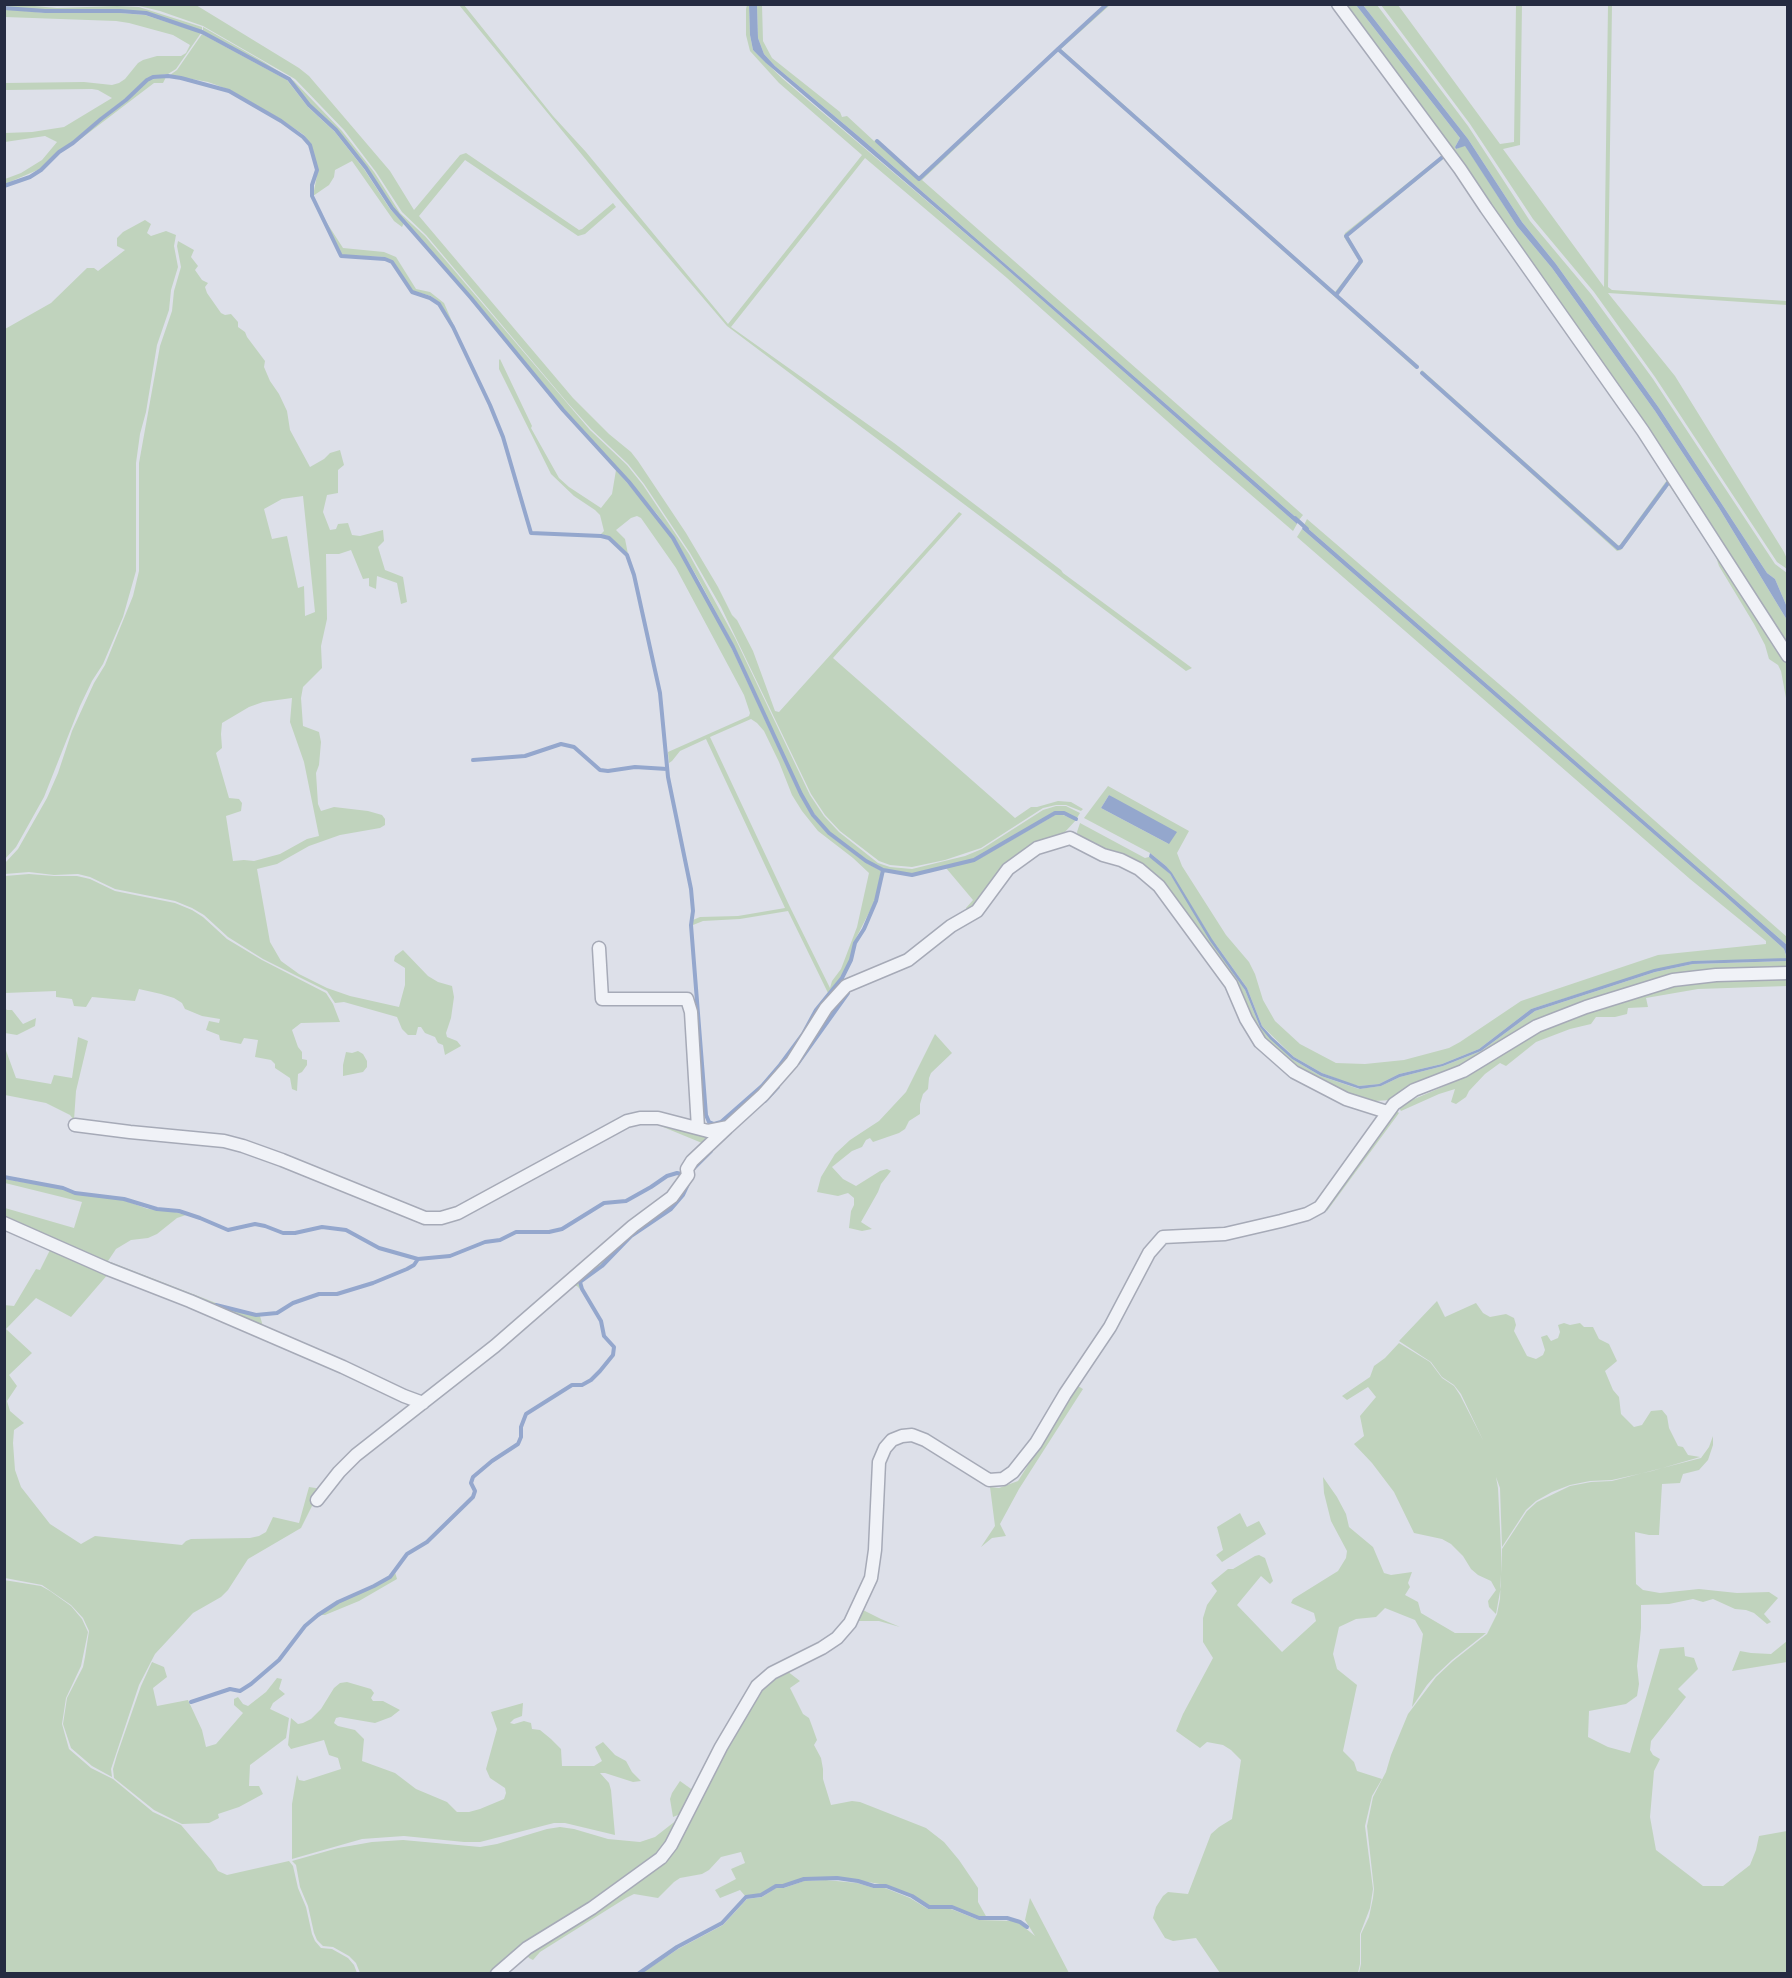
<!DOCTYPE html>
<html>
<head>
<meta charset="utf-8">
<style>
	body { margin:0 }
	#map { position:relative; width:1792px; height:1978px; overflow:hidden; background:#dde0e9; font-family:"Alegreya Sans",sans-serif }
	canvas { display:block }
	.frame { position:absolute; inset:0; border:6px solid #252b41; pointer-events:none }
</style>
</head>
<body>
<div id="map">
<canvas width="1792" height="1978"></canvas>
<div class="frame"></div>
</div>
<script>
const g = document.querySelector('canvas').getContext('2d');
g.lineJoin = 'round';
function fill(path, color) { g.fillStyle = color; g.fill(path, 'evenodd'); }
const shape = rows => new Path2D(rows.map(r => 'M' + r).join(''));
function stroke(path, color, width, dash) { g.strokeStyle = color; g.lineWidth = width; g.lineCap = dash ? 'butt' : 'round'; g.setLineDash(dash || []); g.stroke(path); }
const green = shape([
	[12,4,57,8,117,6,139,7,202,27,202,31,146,12,120,10,45,10,5,7,5,5],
	[120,5,196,5,299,68,309,76,390,171,414,210,460,155,466,153,579,230,582,229,613,203,616,207,585,234,578,236,465,160,419,216,573,398,609,434,631,452,638,461,686,533,718,587,732,615,737,620,753,651,775,711,779,712,959,512,962,514,833,658,1015,818,1031,807,1037,807,1058,801,1071,802,1083,809,1081,811,1066,805,1056,805,1043,808,981,848,945,860,912,867,890,865,879,861,840,831,825,815,811,794,721,607,690,553,644,484,628,464,591,429,566,401,426,235,402,212,376,172,344,130,295,79,203,26,160,11,139,6],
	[459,5,464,5,553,116,586,152,728,324,862,155,779,83,750,51,746,35,746,9,747,5,749,5,750,35,753,50,783,79,993,257,1297,524,1293,531,1214,463,1007,278,865,158,731,327,894,443,1061,570,1063,573,1192,668,1186,671,727,326,610,189],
	[757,5,762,5,763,41,772,58,840,112,842,117,847,116,874,141,877,139,919,177,1104,5,1110,5,1061,49,1335,292,1359,261,1344,237,1345,233,1445,153,1447,156,1348,236,1363,262,1338,295,1419,366,1416,369,1058,51,922,180,1303,515,1299,520,863,140,775,66,764,54,758,38],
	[1342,5,1356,5,1460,138,1455,147,1456,149,1465,145,1517,226,1552,268,1655,411,1719,508,1787,620,1787,648,1603,364,1555,294],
	[1363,5,1377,5,1468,126,1530,221,1591,294,1653,379,1775,564,1787,573,1787,607,1775,579,1767,573,1659,408,1556,264,1522,222,1468,139],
	[1381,5,1398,5,1500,144,1514,142,1516,5,1522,5,1520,145,1503,149,1604,287,1608,5,1612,5,1608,287,1612,290,1787,301,1787,305,1608,293,1675,376,1784,552,1787,559,1787,569,1777,562,1655,377,1594,292,1533,219,1470,124],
	[5,9,45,13,120,13,145,15,201,33,176,69,168,74,153,76,147,78,125,99,100,118,72,142,58,151,40,169,5,184,5,179,21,173,42,160,57,142,45,136,5,142,5,133,32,132,64,127,112,98,98,90,92,89,5,90,5,83,84,82,112,85,119,83,125,79,138,63,143,60,157,56,181,56,186,53,190,45,173,35,129,23,116,21,5,17],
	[203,27,264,62,294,81,342,131,374,172,400,213,425,236,590,430,627,465,643,485,689,554,735,638,810,795,824,816,839,832,878,863,890,867,912,869,965,856,982,849,1043,810,1056,806,1066,806,1080,813,1077,818,1064,812,1054,812,974,859,913,874,883,869,866,860,830,833,814,814,802,794,734,646,700,582,674,537,657,514,564,409,472,297,392,207,366,167,337,130,310,105,289,78,203,31],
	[202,34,287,80,308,107,335,132,364,169,390,209,404,223,402,227,394,221,352,161,335,170,334,177,329,185,313,196,318,170,311,145,304,135,282,120,230,90,208,82,170,75,177,70],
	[166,77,163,83,154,83,74,144,101,120,127,101,148,80],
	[145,220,151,224,147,233,151,236,166,231,176,235,174,246,178,267,171,290,169,310,157,345,146,412,140,434,136,463,136,571,123,617,103,664,92,681,80,706,44,797,16,847,5,859,5,329,51,303,87,268,94,268,98,271,125,250,117,246,117,238,123,232],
	[325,220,343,248,384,252,396,257,416,289,430,292,444,303,454,326,440,303,431,296,413,291,392,261,385,257,342,255],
	[178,241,194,250,191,257,198,266,195,270,202,280,208,283,205,287,207,293,221,313,225,315,231,314,238,322,238,327,245,332,247,337,265,361,264,367,270,381,279,394,287,411,290,430,310,467,324,459,330,453,340,450,344,465,338,470,338,493,327,495,323,512,330,530,336,529,338,524,348,523,352,535,360,536,383,530,384,541,378,547,385,570,403,577,407,602,401,604,397,583,377,576,376,589,369,586,369,578,363,579,351,550,339,554,326,554,327,619,321,646,322,668,303,687,301,698,303,726,319,732,321,742,319,765,316,773,318,804,321,811,334,807,368,811,382,815,385,819,385,825,380,828,340,835,309,846,277,864,257,869,270,942,281,961,299,974,327,988,350,996,399,1007,405,985,405,968,394,961,395,956,403,950,428,976,438,982,452,986,454,997,451,1018,446,1033,447,1037,457,1041,461,1046,445,1055,443,1045,438,1043,435,1037,425,1033,421,1027,418,1027,416,1035,408,1035,402,1029,397,1017,344,1002,335,1003,327,991,263,959,228,937,204,915,192,908,175,901,115,889,90,877,78,874,54,875,29,872,5,874,5,863,18,849,47,798,58,773,72,731,94,683,105,665,133,596,139,571,139,463,160,346,172,311,174,291,181,267,177,246],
	[303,496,315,612,305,616,304,586,298,588,287,536,272,539,264,509,282,499],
	[292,698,290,722,304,762,319,836,307,839,280,854,254,861,244,860,233,861,226,816,241,811,242,803,239,799,229,798,216,753,222,748,221,734,222,723,249,707,263,702],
	[1562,319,1635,424,1787,662,1787,724,1786,698,1781,671,1778,665,1769,659,1765,645,1754,624,1719,566,1716,557,1669,485,1621,550,1617,551,1420,373,1422,370,1619,546,1667,480],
	[500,359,532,426,531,428,559,478,569,487,601,508,612,494,616,470,655,515,672,539,698,583,731,647,800,795,812,816,828,834,865,862,881,871,875,901,854,942,850,960,840,978,828,993,788,911,740,919,703,921,693,925,693,920,700,917,738,916,785,908,706,739,680,751,672,761,669,763,668,752,749,716,750,713,744,695,676,568,641,518,637,516,631,518,616,530,625,539,628,554,610,537,601,534,604,531,600,515,595,510,574,496,551,474,499,369,499,360],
	[751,719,757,723,764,731,779,762,792,795,802,811,818,831,853,858,869,873,857,927,841,969,832,981,830,988,790,907,710,737],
	[1307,519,1513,696,1787,937,1787,945,1304,525],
	[1302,529,1724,895,1784,949,1787,959,1692,961,1597,988,1531,1009,1479,1049,1442,1064,1399,1074,1379,1084,1359,1086,1348,1083,1322,1073,1294,1057,1262,1026,1247,988,1212,939,1166,866,1150,853,1084,818,1108,786,1189,831,1177,853,1182,866,1226,935,1249,962,1255,974,1263,1000,1275,1021,1300,1044,1336,1063,1365,1064,1404,1060,1449,1048,1460,1042,1521,1001,1658,955,1766,944,1766,941,1690,879,1297,537],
	[1109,795,1169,844,1101,808],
	[1055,815,1063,815,1076,820,1065,832,1000,875,968,912,966,908,973,900,946,868,975,861],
	[1080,823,1145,858,1149,857,1155,860,1170,874,1245,990,1260,1027,1292,1059,1321,1076,1359,1089,1381,1086,1400,1077,1443,1066,1481,1051,1535,1011,1655,972,1693,964,1787,961,1787,970,1633,988,1391,1100,1375,1101,1345,1092,1291,1066,1262,1039,1182,909,1156,875,1149,869,1139,863,1106,852,1078,837,1077,832],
	[29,874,54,876,77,876,90,879,115,891,175,903,192,910,203,917,227,939,262,960,326,993,333,1004,340,1022,301,1023,292,1030,298,1047,302,1052,302,1059,307,1060,307,1065,302,1072,298,1074,297,1091,292,1089,290,1078,275,1068,275,1064,271,1060,255,1057,258,1040,244,1038,241,1044,220,1040,219,1035,206,1030,209,1021,219,1023,220,1019,202,1016,185,1009,182,1003,174,998,161,994,139,989,135,1001,92,997,86,1007,74,1006,72,999,56,997,56,991,5,993,5,876],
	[1787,978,1787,986,1698,989,1646,998,1648,1007,1628,1008,1627,1014,1615,1017,1596,1017,1591,1024,1570,1029,1536,1042,1506,1066,1500,1063,1485,1074,1469,1091,1466,1097,1456,1104,1451,1102,1455,1089,1439,1094,1401,1111,1398,1106,1470,1075,1528,1037,1560,1021,1665,988,1708,981],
	[4,1007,7,1010,12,1010,23,1024,36,1018,35,1026,17,1035,5,1033],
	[935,1034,952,1053,931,1073,929,1078,928,1089,923,1094,920,1104,920,1114,909,1121,905,1129,899,1133,873,1142,870,1138,866,1140,862,1147,852,1151,832,1167,843,1179,856,1186,880,1171,887,1169,891,1171,881,1184,878,1192,861,1222,872,1229,862,1231,849,1228,851,1211,854,1205,854,1198,848,1193,838,1196,817,1192,821,1177,835,1154,850,1140,879,1121,906,1092],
	[78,1037,88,1041,76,1091,74,1120,70,1115,46,1103,5,1095,4,1045,16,1078,51,1084,54,1075,72,1078],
	[358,1051,363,1054,367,1061,367,1067,363,1072,343,1076,343,1065,346,1052,352,1053],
	[1394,1109,1399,1113,1327,1211,1327,1206],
	[646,1120,715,1133,702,1143],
	[4,1179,63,1189,74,1194,123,1200,148,1209,171,1211,186,1215,177,1218,157,1234,148,1238,131,1240,116,1249,108,1261,216,1303,216,1306,260,1316,264,1330,5,1219,5,1208,74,1228,82,1202,5,1183],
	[686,1187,682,1194,669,1208,630,1235,601,1265,578,1282,581,1290,577,1286,574,1286,452,1388,405,1421],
	[51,1248,109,1273,71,1317,36,1298,6,1329,32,1353,9,1375,17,1386,7,1401,10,1411,24,1423,14,1430,13,1443,15,1470,21,1487,50,1524,81,1544,95,1536,182,1545,186,1541,191,1539,250,1538,259,1536,266,1532,273,1517,299,1523,309,1487,322,1489,315,1500,301,1528,248,1559,228,1590,221,1597,193,1613,155,1654,139,1685,111,1769,112,1777,92,1766,71,1748,63,1724,67,1698,83,1667,85,1657,89,1631,83,1618,71,1605,42,1585,5,1578,4,1305,14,1306,36,1269,40,1270],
	[1437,1301,1445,1317,1476,1303,1483,1313,1490,1317,1506,1314,1514,1318,1516,1325,1514,1331,1527,1356,1536,1359,1543,1355,1545,1350,1541,1337,1547,1335,1551,1341,1558,1338,1560,1332,1558,1325,1564,1323,1570,1325,1580,1323,1584,1327,1593,1327,1599,1339,1609,1344,1617,1361,1605,1371,1613,1390,1619,1397,1621,1414,1634,1427,1642,1425,1651,1411,1662,1410,1667,1416,1669,1428,1678,1446,1683,1447,1688,1455,1700,1457,1652,1471,1612,1480,1590,1481,1570,1485,1552,1492,1536,1501,1526,1510,1502,1547,1500,1488,1496,1477,1498,1488,1501,1549,1501,1586,1496,1614,1489,1607,1488,1601,1496,1590,1491,1581,1478,1575,1471,1569,1463,1556,1451,1544,1442,1539,1414,1533,1394,1492,1372,1463,1354,1444,1364,1436,1360,1416,1376,1397,1368,1387,1347,1400,1342,1396,1370,1377,1374,1366,1385,1358,1399,1343,1430,1362,1442,1378,1454,1386,1460,1395,1483,1440,1496,1476,1483,1440,1461,1394,1454,1385,1442,1377,1431,1362,1399,1341],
	[1078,1386,1083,1389,1019,1489,1000,1524,1006,1536,992,1538,981,1547,995,1526,990,1487,999,1488,1018,1481],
	[1713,1436,1713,1445,1708,1460,1699,1470,1683,1474,1680,1483,1662,1484,1659,1535,1649,1535,1635,1532,1636,1584,1643,1590,1660,1593,1699,1589,1737,1593,1769,1592,1778,1598,1764,1614,1771,1622,1767,1624,1754,1613,1746,1610,1735,1609,1713,1599,1703,1602,1693,1599,1669,1604,1641,1605,1641,1628,1637,1666,1639,1684,1637,1696,1626,1704,1589,1711,1588,1737,1608,1747,1630,1753,1660,1649,1684,1647,1685,1656,1694,1658,1698,1669,1678,1689,1686,1697,1651,1741,1650,1750,1653,1755,1660,1759,1654,1771,1650,1817,1656,1850,1703,1886,1723,1886,1750,1865,1756,1850,1759,1836,1787,1831,1787,1973,1359,1973,1361,1964,1361,1934,1369,1917,1373,1898,1374,1889,1367,1826,1373,1797,1386,1772,1391,1755,1408,1714,1436,1677,1453,1661,1487,1634,1497,1614,1500,1599,1502,1549,1519,1523,1527,1511,1537,1502,1570,1486,1591,1482,1612,1481,1701,1458,1709,1447],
	[1323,1477,1337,1497,1346,1514,1349,1527,1373,1547,1384,1573,1391,1575,1412,1572,1408,1583,1410,1587,1405,1595,1418,1602,1421,1613,1455,1633,1486,1633,1452,1660,1435,1676,1427,1685,1412,1707,1423,1634,1415,1620,1385,1608,1376,1617,1356,1619,1339,1627,1333,1654,1337,1669,1357,1685,1343,1751,1354,1762,1357,1771,1382,1779,1372,1796,1365,1826,1373,1889,1370,1908,1360,1934,1360,1964,1358,1973,1220,1973,1196,1938,1173,1941,1165,1938,1153,1918,1156,1907,1163,1896,1168,1892,1188,1894,1211,1834,1219,1827,1232,1819,1241,1760,1231,1750,1223,1745,1207,1742,1200,1748,1176,1731,1183,1714,1213,1658,1203,1642,1203,1618,1207,1605,1217,1591,1211,1583,1228,1569,1233,1569,1255,1556,1259,1555,1265,1558,1273,1581,1270,1584,1261,1576,1237,1605,1282,1652,1316,1621,1314,1613,1291,1603,1293,1599,1338,1571,1346,1558,1347,1551,1331,1521,1324,1493],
	[1240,1513,1247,1527,1259,1521,1266,1534,1222,1562,1216,1555,1223,1550,1217,1527],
	[395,1572,397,1579,359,1601,325,1615,319,1615,338,1602,391,1578],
	[4,1580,41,1586,50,1591,71,1606,82,1619,88,1632,81,1666,66,1698,62,1724,69,1749,91,1768,113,1779,153,1812,181,1825,211,1860,218,1871,227,1875,289,1861,293,1866,298,1888,306,1907,312,1934,315,1941,321,1948,332,1949,348,1958,354,1965,357,1973,5,1973],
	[861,1609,881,1619,900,1627,879,1621,854,1621],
	[1787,1641,1787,1662,1732,1671,1740,1651,1751,1653,1771,1654],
	[152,1662,164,1667,167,1677,153,1688,157,1706,188,1700,202,1730,206,1747,216,1744,243,1713,234,1705,234,1699,238,1697,243,1704,248,1706,266,1692,277,1678,282,1679,279,1689,285,1694,273,1703,270,1709,289,1718,286,1738,250,1765,249,1786,259,1786,263,1794,239,1807,218,1814,219,1818,209,1823,182,1824,154,1810,114,1778,113,1769,117,1755,141,1686],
	[787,1671,800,1681,790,1688,803,1714,809,1718,812,1726,817,1740,814,1745,821,1758,823,1769,823,1779,831,1805,852,1801,860,1802,926,1828,944,1842,959,1860,978,1888,978,1902,987,1918,979,1917,952,1906,930,1906,912,1895,886,1885,837,1877,803,1878,783,1885,775,1885,761,1894,746,1897,740,1890,720,1898,715,1890,736,1879,731,1869,745,1863,741,1852,721,1857,709,1870,702,1874,680,1878,674,1882,658,1898,634,1894,626,1898,540,1952,533,1960,529,1958,526,1954,644,1877,758,1693,770,1681],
	[347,1682,371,1689,374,1693,371,1698,373,1701,383,1701,400,1710,391,1717,375,1723,340,1717,336,1718,334,1723,338,1726,355,1730,364,1739,362,1761,395,1773,416,1789,447,1802,457,1812,469,1812,480,1809,504,1799,506,1793,505,1788,490,1778,486,1769,497,1729,491,1712,523,1703,522,1716,514,1719,510,1723,514,1724,524,1721,531,1723,532,1729,540,1730,551,1739,561,1749,562,1766,594,1766,602,1761,595,1747,603,1742,615,1755,626,1761,632,1772,641,1781,633,1782,605,1773,600,1773,609,1783,611,1790,615,1835,565,1823,554,1823,480,1842,464,1842,404,1836,362,1839,292,1859,292,1804,297,1775,299,1780,304,1781,341,1769,338,1758,329,1755,324,1740,291,1749,288,1745,291,1718,298,1724,303,1723,311,1719,321,1709,334,1688,340,1683],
	[680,1781,694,1791,683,1813,673,1817,670,1799,672,1793],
	[678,1819,670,1840,652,1861,523,1946,490,1973,360,1973,356,1963,349,1956,333,1947,323,1946,317,1940,314,1933,308,1906,300,1887,296,1865,292,1861,338,1848,372,1842,403,1840,480,1847,497,1844,547,1829,560,1827,574,1829,608,1839,640,1842,655,1837],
	[826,1880,857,1883,874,1888,885,1888,910,1898,928,1909,951,1909,979,1920,1013,1921,1019,1923,1035,1936,1025,1920,1030,1898,1069,1973,642,1973,678,1949,723,1925,747,1899,762,1897,776,1888,784,1888,804,1881]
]);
const water = shape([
	[749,5,757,5,758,38,764,54,775,66,863,140,1299,520,1297,524,993,257,766,63,753,50,750,35],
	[1356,5,1363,5,1468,139,1522,222,1556,264,1659,408,1767,573,1775,579,1787,607,1787,620,1719,508,1655,411,1552,268,1517,226,1465,146,1456,149,1455,147,1460,138],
	[1304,525,1787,945,1787,961,1693,964,1655,972,1535,1011,1481,1051,1443,1066,1400,1077,1381,1086,1360,1089,1321,1076,1292,1059,1270,1039,1260,1027,1245,990,1210,941,1170,874,1149,857,1150,853,1166,866,1172,873,1212,939,1247,988,1262,1026,1272,1037,1294,1057,1322,1073,1359,1086,1379,1084,1399,1074,1442,1064,1479,1049,1531,1009,1654,969,1692,961,1787,958,1784,949,1724,895,1302,529],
	[1109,795,1177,832,1169,844,1101,808]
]);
const stream = shape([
	[1107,4,1058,49,1417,367],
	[4,8,45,11,120,11,146,13,202,32,289,79,309,105,336,130,366,168,392,208,471,298,563,410,629,482,673,538,733,647,801,794,813,815,829,833,866,861,883,870,912,875,974,860,1055,813,1064,813,1076,819],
	[877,141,919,179,1058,49],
	[4,186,30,177,41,170,59,152,73,143,101,119,126,100,147,80,153,77,168,76,181,78,229,91,281,121,303,137,310,145,317,170,312,185,312,196,341,256,385,259,392,262,412,292,430,298,439,304,453,327,490,405,503,437,531,533,601,536,609,538,627,555,634,575,660,693,668,777,691,889,693,911,691,925,706,1115,709,1122,714,1124,721,1122,762,1086,780,1065,803,1034,816,1010,842,978],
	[1336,295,1361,261,1346,236,1445,155],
	[1422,373,1618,548,1621,547,1668,483],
	[1295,518,1307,529],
	[473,760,525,756,561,744,574,747,600,770,608,771,635,767,667,769],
	[842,978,851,960,855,943,864,929,876,901,883,870],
	[798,1063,848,993,846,988],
	[765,1101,778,1087],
	[693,1169,711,1151],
	[4,1177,63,1188,75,1193,124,1199,157,1209,179,1211,200,1218,228,1230,255,1224,265,1226,283,1233,295,1233,322,1227,346,1230,379,1248,418,1259,450,1256,485,1242,500,1240,516,1232,549,1232,562,1229,604,1203,626,1201,651,1187,667,1176,677,1173,686,1175],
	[216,1305,256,1315,277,1313,293,1303,319,1294,337,1294,373,1283,407,1269,414,1265,418,1259],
	[191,1702,230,1689,240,1691,251,1684,279,1660,305,1626,318,1615,338,1602,374,1586,390,1577,407,1554,427,1542,473,1497,475,1491,471,1483,473,1477,492,1461,518,1444,521,1437,521,1427,526,1414,572,1385,582,1385,591,1380,600,1371,613,1355,614,1347,604,1336,601,1321,582,1289,580,1282,602,1266,631,1236,671,1209,683,1195,689,1182],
	[638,1974,677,1947,722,1923,746,1897,761,1895,776,1886,783,1886,804,1879,837,1878,858,1881,874,1886,886,1886,912,1896,929,1907,952,1907,979,1918,1007,1918,1020,1922,1027,1927]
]);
const minor = shape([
	[1338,4,1460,169,1486,208,1643,431,1788,656],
	[599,948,602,999,687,999,691,1012,698,1128],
	[75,1125,130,1132,224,1141,243,1146,282,1160,425,1218,441,1218,458,1213,627,1121,640,1118,658,1118,708,1131,728,1127,763,1095,792,1062,826,1008,846,986,908,960,951,926,977,911,1008,869,1037,848,1070,838,1103,855,1121,860,1139,869,1159,886,1231,984,1246,1019,1260,1042,1294,1072,1346,1099,1387,1112],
	[4,1223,108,1269,190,1301,343,1367,404,1396,423,1403],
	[317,1500,339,1472,356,1455,495,1346,633,1226,672,1197,688,1175,687,1169,692,1161,727,1128],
	[497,1974,527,1948,592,1908,661,1858,671,1845,721,1747,757,1686,772,1673,822,1648,837,1638,850,1623,871,1578,875,1550,879,1462,885,1448,892,1440,902,1436,912,1435,925,1440,989,1480,1003,1479,1013,1472,1036,1443,1065,1394,1110,1327,1149,1253,1163,1237,1225,1234,1281,1221,1307,1214,1320,1207,1394,1104,1414,1090,1463,1071,1537,1026,1586,1007,1673,980,1716,975,1788,973]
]);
fill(green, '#c0d3bd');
fill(water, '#94a7cd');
stroke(stream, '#94a7cd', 4);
stroke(minor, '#a6aab7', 15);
stroke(minor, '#f0f2f7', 12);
</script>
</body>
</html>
